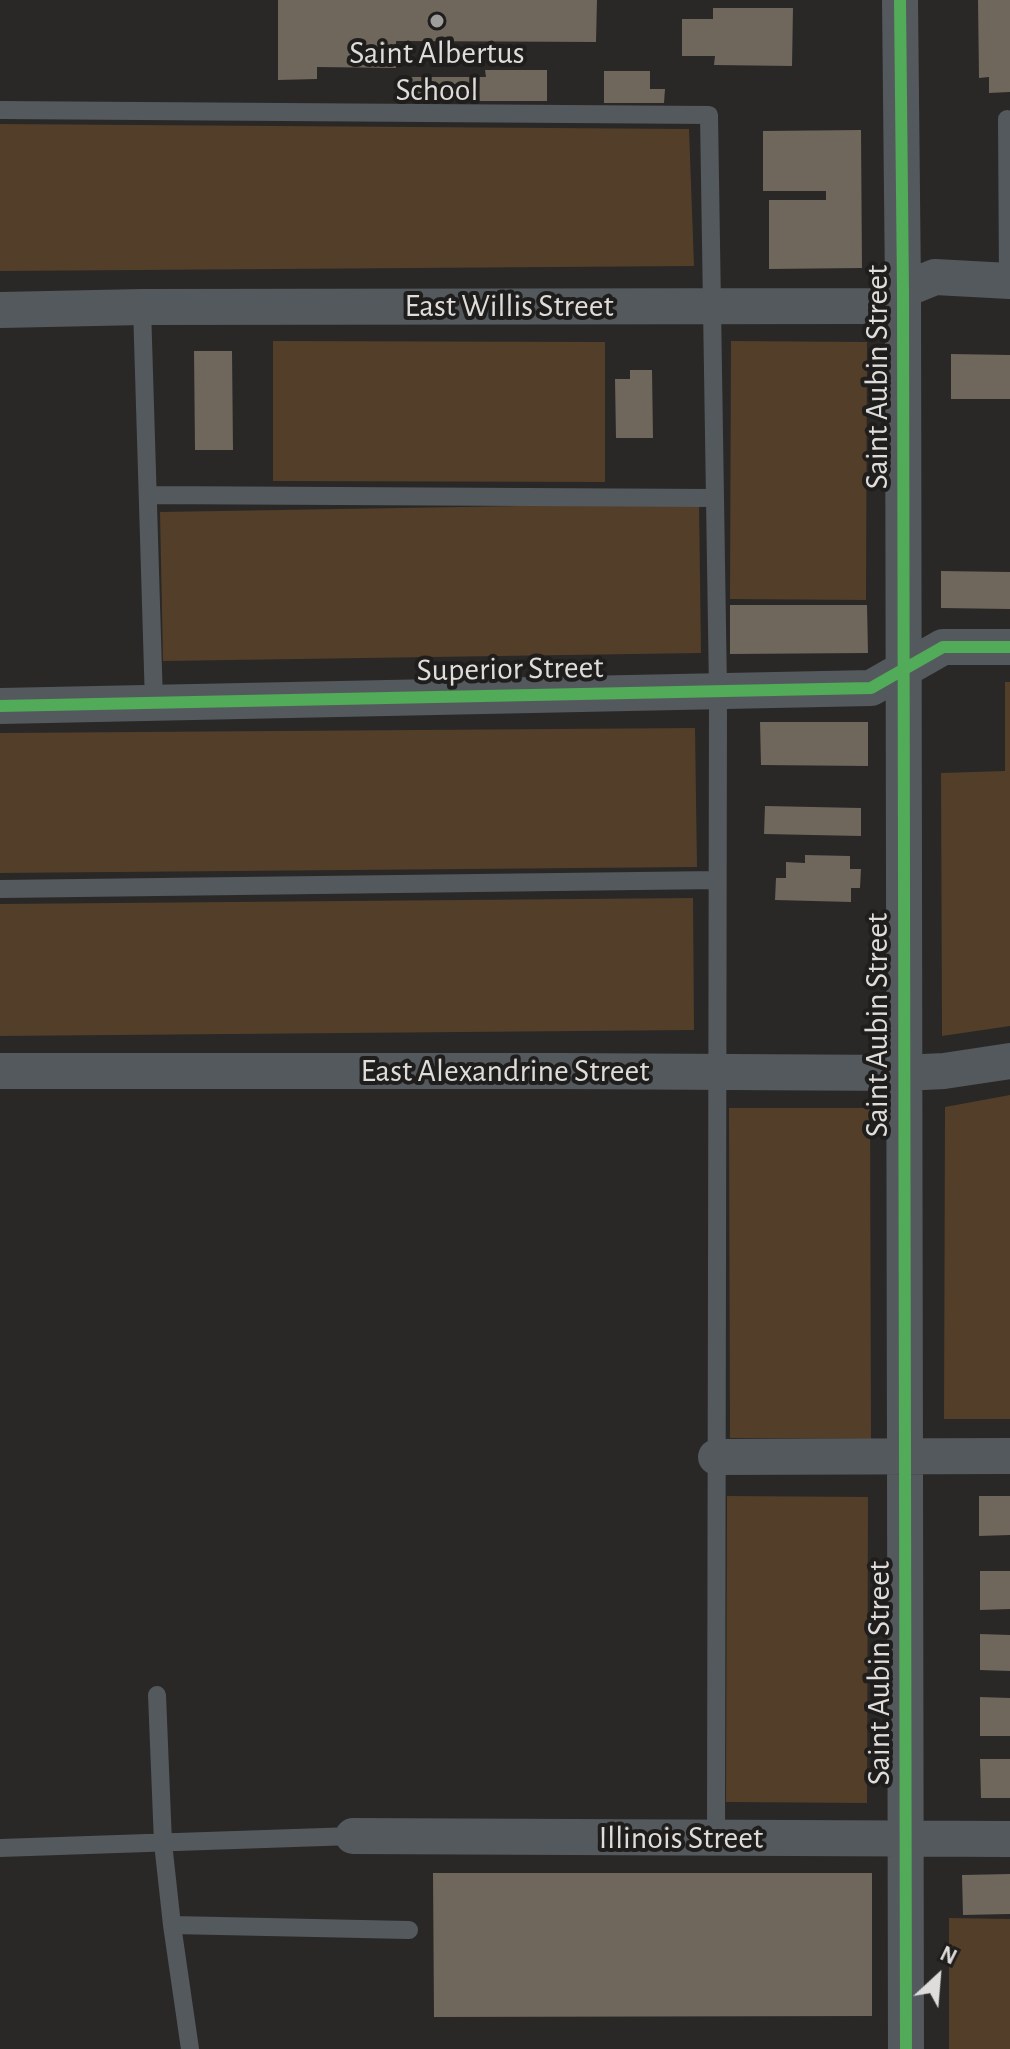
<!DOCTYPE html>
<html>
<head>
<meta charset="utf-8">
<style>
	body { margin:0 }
	#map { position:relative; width:1010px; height:2049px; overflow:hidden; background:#292826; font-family:"Alegreya Sans",sans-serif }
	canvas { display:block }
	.north { position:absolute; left:898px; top:1937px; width:80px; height:80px; -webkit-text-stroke:6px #201e1c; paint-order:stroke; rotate:26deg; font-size:22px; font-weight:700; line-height:32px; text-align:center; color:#dedddb }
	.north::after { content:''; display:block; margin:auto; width:28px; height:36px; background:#dedddb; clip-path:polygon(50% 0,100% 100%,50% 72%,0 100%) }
</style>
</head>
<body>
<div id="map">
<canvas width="1010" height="2049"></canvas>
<div class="north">N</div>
</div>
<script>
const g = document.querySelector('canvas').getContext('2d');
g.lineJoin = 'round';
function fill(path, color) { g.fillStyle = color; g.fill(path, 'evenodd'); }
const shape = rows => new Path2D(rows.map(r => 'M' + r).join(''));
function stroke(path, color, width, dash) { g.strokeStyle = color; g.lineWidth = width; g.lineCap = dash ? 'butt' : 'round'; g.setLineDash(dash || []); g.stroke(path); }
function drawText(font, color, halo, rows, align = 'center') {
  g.font = font + ' "Alegreya Sans",sans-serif'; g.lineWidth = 8; g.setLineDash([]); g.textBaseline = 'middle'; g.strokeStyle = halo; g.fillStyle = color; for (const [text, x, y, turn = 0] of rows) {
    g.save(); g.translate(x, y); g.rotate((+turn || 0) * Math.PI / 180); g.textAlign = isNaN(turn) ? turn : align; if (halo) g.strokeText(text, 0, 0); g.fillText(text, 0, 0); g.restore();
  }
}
const green = shape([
	[0,124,689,129,694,266,0,271],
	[273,341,605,342,605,482,273,481],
	[731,341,867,342,866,600,730,599],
	[699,503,701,653,163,661,160,512],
	[1005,682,1010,682,1010,1026,942,1036,941,773,1005,771],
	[695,728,697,867,0,873,0,733],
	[693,898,694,1030,0,1036,0,904],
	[1010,1095,1010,1419,944,1419,945,1107],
	[729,1108,870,1108,871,1439,730,1438],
	[727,1496,868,1497,867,1803,726,1802],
	[949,1918,1010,1919,1010,2049,949,2049]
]);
const building = shape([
	[278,0,597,0,596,42,396,41,396,68,317,67,317,79,278,80],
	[978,0,1010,0,1010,92,989,93,989,77,979,78],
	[713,8,793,8,792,66,714,65,715,56,682,56,682,19,713,19],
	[485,70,547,70,547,101,400,101,400,77,486,77],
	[604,71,650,71,650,89,665,89,664,103,604,103],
	[861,130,862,268,769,269,769,200,826,200,826,191,763,191,763,131],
	[194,351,232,351,233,450,195,450],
	[951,354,1010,355,1010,399,951,399],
	[630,370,652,370,653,438,616,438,615,379,630,379],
	[941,571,1010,572,1010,609,941,608],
	[730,605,867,605,868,653,730,654],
	[760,722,868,722,868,766,761,765],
	[765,806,861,808,861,836,764,834],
	[805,855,850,856,850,869,861,869,860,888,851,888,851,902,775,900,776,878,786,878,786,862,805,863],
	[979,1496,1010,1496,1010,1535,979,1536],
	[980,1571,1010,1571,1010,1609,980,1610],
	[980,1634,1010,1635,1010,1671,980,1670],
	[980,1697,1010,1698,1010,1736,980,1736],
	[980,1759,1010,1759,1010,1798,981,1798],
	[433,1873,872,1873,872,2016,434,2017],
	[1010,1874,1010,1914,963,1915,962,1875]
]);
const lane = shape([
	[0,110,709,115,718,691,716,1839],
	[1007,119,1008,281],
	[142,307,154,703],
	[148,495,715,498],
	[0,889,717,880],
	[157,1695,163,1843,172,1925,190,2049],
	[0,1848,353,1836],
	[172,1925,409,1930]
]);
const street = shape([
	[900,0,903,290,906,2049],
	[1,310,142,307,875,306,903,290,935,277,1010,281],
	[0,706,871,688,943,647,1010,647],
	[0,1071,562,1071,903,1073,944,1071,1010,1061],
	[716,1457,1010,1456],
	[353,1836,1010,1839]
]);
const cycleway = shape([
	[900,0,903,290,906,2049],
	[0,706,871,688,943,647,1010,647]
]);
const markers = [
	[437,21,8,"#9f9e9c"]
];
const poiNames = [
	["Saint Albertus",437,53],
	["School",437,90]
];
const streetNames = [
	["East Willis Street",509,306],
	["Saint Aubin Street",877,377,-90],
	["Superior Street",510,669,-1],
	["Saint Aubin Street",877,1025,-90],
	["East Alexandrine Street",505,1071],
	["Saint Aubin Street",879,1673,-90],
	["Illinois Street",681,1838]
];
fill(green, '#533e29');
fill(building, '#6f665c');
stroke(lane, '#54595d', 18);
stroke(street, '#54595d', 36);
stroke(cycleway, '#51ab58', 12);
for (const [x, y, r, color] of markers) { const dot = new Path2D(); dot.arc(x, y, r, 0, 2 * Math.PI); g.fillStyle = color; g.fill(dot); stroke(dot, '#201e1c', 3); }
drawText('32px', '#dedddb', '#201e1c', poiNames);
drawText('32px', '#dedddb', '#201e1c', streetNames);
</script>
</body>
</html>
